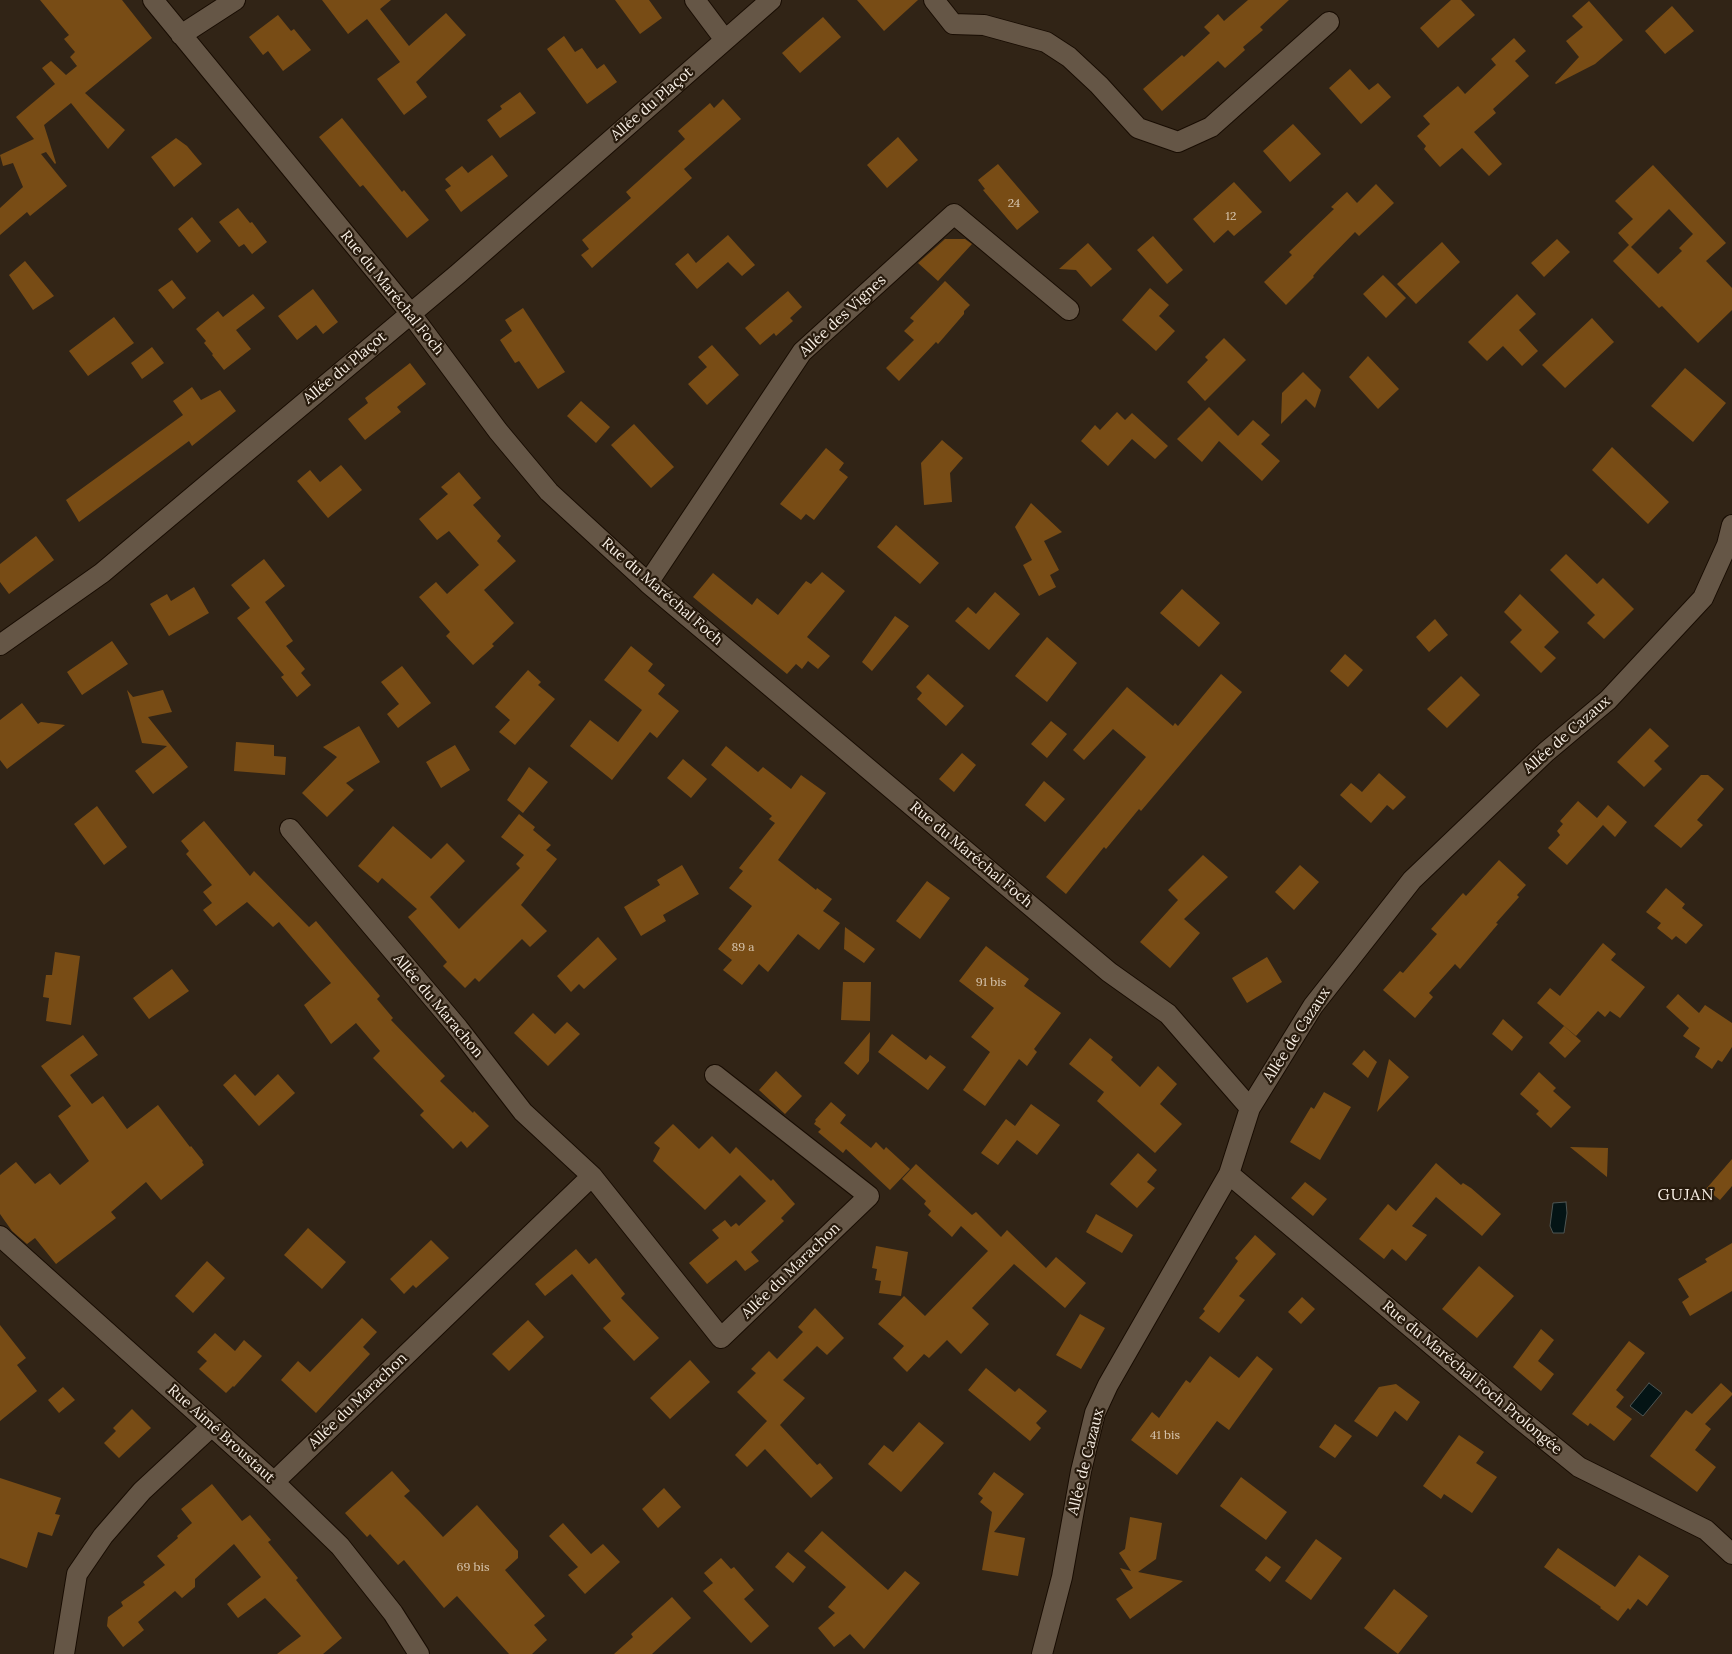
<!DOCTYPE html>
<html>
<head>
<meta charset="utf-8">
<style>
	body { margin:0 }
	canvas { display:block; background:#312416 }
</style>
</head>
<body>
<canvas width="1732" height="1654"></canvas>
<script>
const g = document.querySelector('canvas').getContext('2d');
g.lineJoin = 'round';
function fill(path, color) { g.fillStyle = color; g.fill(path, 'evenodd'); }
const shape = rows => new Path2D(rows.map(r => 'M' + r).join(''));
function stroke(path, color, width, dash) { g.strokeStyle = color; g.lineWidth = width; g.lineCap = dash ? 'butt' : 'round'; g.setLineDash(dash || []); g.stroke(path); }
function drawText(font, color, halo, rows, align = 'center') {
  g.font = font + ' Lora,serif'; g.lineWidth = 4.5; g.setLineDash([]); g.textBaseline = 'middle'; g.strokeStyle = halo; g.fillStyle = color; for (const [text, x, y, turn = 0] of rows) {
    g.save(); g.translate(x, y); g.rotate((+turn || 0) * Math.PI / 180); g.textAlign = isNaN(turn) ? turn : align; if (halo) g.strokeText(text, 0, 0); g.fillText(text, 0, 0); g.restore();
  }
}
const water = shape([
	[1566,1202,1567,1213,1564,1233,1553,1233,1550,1226,1553,1203,1566,1202],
	[1649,1383,1662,1393,1643,1416,1630,1406,1649,1383]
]);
const building = shape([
	[40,0,122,0,152,38,85,93,125,130,108,149,71,103,44,125,56,163,55,164,46,152,41,154,67,186,30,216,27,212,0,235,0,208,23,187,13,163,3,166,0,155,34,139,16,117,55,84,42,68,51,61,66,75,77,66,70,57,75,52,64,39,69,35],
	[322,0,391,0,380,9,409,46,446,13,466,35,416,82,427,97,404,115,377,79,400,62,367,19,348,34],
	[615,0,649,0,662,18,640,34],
	[857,0,918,0,884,31],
	[1248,0,1289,0,1260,27,1263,30,1243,47,1245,50,1233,61,1225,68,1218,61,1162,111,1143,89,1182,55,1184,57,1210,33,1204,27,1218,14,1224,21],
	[1451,0,1461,0,1475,15,1438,48,1420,28],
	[1589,1,1623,40,1595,64,1556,84,1555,83,1579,57,1566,41,1583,27,1572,16],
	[1672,6,1694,31,1665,54,1645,31],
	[278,15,291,31,294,29,311,50,283,71,268,51,263,55,249,37],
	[823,17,841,37,800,73,782,53],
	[564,36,575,52,582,48,597,69,604,64,617,82,587,104,547,49],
	[1514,38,1526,51,1515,61,1529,76,1493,109,1496,113,1474,132,1502,164,1489,176,1462,148,1440,167,1424,149,1426,146,1417,136,1430,124,1423,116,1458,86,1465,94,1496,65,1491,59],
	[1350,69,1369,90,1378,83,1391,97,1361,124,1329,88],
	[520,92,536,113,500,138,487,120,502,109,500,106],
	[723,99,741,119,684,169,692,178,592,268,581,255,589,249,582,240,631,198,626,192,685,139,678,131,710,103,714,108],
	[342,118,402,192,404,190,429,220,407,238,363,185,360,187,319,137],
	[1293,124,1321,154,1290,182,1263,151],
	[898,137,918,160,887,188,867,165],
	[176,138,187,146,202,164,174,187,151,157],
	[492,155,508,176,461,212,445,190,451,186,445,179,462,166,468,173],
	[998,164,1039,212,1017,230,983,190,985,189,978,180],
	[1653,165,1726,243,1706,261,1732,288,1732,310,1698,343,1662,306,1659,308,1613,261,1629,245,1618,233,1633,219,1615,201],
	[1669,209,1693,234,1679,248,1682,251,1658,274,1631,247],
	[1234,182,1262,212,1234,236,1228,230,1214,243,1193,219],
	[1376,184,1394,203,1359,236,1355,232,1320,268,1313,276,1314,277,1286,305,1264,282,1292,255,1289,252,1334,209,1331,207,1347,192,1357,203],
	[238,208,250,223,252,222,267,242,252,254,244,244,239,247,219,222],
	[192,217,211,241,197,253,178,229],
	[728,235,755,265,742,276,728,262,697,289,675,264,688,253,696,263],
	[1153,236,1183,270,1167,284,1137,250],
	[945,239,965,239,972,244,938,281,918,263],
	[1557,239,1570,252,1544,277,1531,263],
	[1442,242,1460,262,1416,304,1397,284],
	[1088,243,1112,269,1091,287,1076,270,1059,269],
	[25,261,54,296,33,310,9,275],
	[1383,275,1406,298,1386,318,1363,294],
	[172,280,186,298,173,309,158,290],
	[945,281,970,305,964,311,964,314,938,344,936,342,899,381,886,368,914,340,904,331,914,321,910,318],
	[1150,288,1169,305,1159,316,1175,331,1156,351,1122,320],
	[313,289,338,322,323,334,316,325,297,340,278,316],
	[788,291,802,307,790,318,793,321,776,336,774,333,760,345,745,328],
	[253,294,265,308,236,330,251,349,224,370,212,355,213,354,204,343,206,341,196,329,218,311,223,317],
	[1517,294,1536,314,1519,330,1538,351,1522,366,1503,346,1487,361,1468,342],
	[523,308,565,372,538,389,519,361,515,363,500,340,512,331,505,320],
	[114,317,134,343,88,376,69,351],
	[1592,318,1614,342,1565,388,1542,365],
	[1224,338,1246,360,1205,401,1187,382,1208,360,1205,357],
	[712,345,739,375,707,405,688,384,707,367,698,357],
	[152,347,164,363,142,379,131,363],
	[1368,356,1399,389,1378,409,1349,377],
	[410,363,426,384,397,407,401,412,365,440,348,419,368,403,365,398],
	[1685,368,1726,403,1693,442,1651,406],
	[1303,372,1321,390,1315,408,1306,399,1281,424,1282,393],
	[192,387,201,400,220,390,236,411,192,446,189,441,79,522,66,500,183,415,173,401],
	[581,401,610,427,596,443,567,416],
	[1209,407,1238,436,1253,420,1270,435,1261,444,1280,461,1262,481,1219,441,1202,462,1177,439],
	[1117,412,1125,420,1132,413,1168,446,1155,459,1132,439,1108,466,1081,441,1095,425,1100,430],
	[634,424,674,467,651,488,611,445],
	[942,440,963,458,950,473,952,502,924,505,921,463],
	[1612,447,1669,502,1648,524,1592,470],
	[826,448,844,463,839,470,848,477,814,520,806,514,801,520,780,504],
	[341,465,362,490,328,518,297,481,310,470,320,482],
	[459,472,481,498,473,505,501,536,497,541,516,561,484,590,514,623,492,644,494,646,473,665,446,636,450,632,419,597,436,582,447,594,479,565,449,531,437,540,419,519,448,494,441,487],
	[1031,503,1062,532,1044,541,1059,570,1050,575,1056,587,1039,596,1023,565,1032,560,1015,527],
	[896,525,939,563,920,584,877,547],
	[36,536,54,560,9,594,0,582,0,564],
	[1566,554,1597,584,1603,578,1634,609,1604,639,1587,623,1595,615,1550,570],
	[264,559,285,586,265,602,293,641,286,646,305,669,301,673,311,685,297,697,281,677,284,675,237,618,250,608,231,585],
	[822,572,845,591,807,637,830,656,818,669,808,661,802,669,796,664,787,674,693,597,713,573,752,605,757,598,778,615,806,581,811,584],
	[194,587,209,613,169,636,150,604,167,594,171,601],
	[1182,589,1220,623,1199,647,1160,613],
	[995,592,1020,614,989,650,955,621,968,607,976,614],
	[1520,594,1559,632,1544,647,1556,658,1541,673,1510,642,1522,630,1504,612],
	[895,616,909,626,872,671,862,662],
	[1435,619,1448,635,1429,652,1416,637],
	[1047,637,1077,663,1047,702,1015,676],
	[112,641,128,664,82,695,67,672],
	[631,646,653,664,648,671,665,685,658,694,679,711,657,738,650,732,612,780,570,746,590,720,618,742,642,710,604,680],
	[1345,654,1363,670,1348,687,1330,671],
	[402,666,431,703,398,728,387,714,399,704,381,682],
	[528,670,541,682,538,685,555,699,515,745,499,732,510,720,495,707],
	[928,674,964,706,946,726,917,699,922,693,916,687],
	[1221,674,1242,692,1141,811,1139,809,1106,849,1104,847,1066,894,1046,877,1146,757,1113,729,1084,760,1073,750,1127,687,1173,726,1175,723,1178,726],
	[1461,676,1480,695,1447,728,1427,709],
	[127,690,133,697,163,690,172,712,148,717,188,767,153,794,135,771,167,746,142,743],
	[22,703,38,724,41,722,65,725,7,769,0,760,0,720],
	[1051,721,1067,734,1047,758,1031,744],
	[359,726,380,762,346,783,354,790,327,817,302,793,337,757,323,747],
	[1650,728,1669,746,1654,761,1662,769,1644,787,1617,762],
	[236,742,274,745,274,756,286,757,285,775,234,771],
	[455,745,470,770,441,788,426,762],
	[726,746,758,772,763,767,791,789,801,775,826,793,778,860,816,890,817,888,832,899,823,911,840,923,819,950,798,934,768,972,759,964,742,985,723,970,732,960,718,949,752,906,729,888,743,871,739,868,775,823,769,819,772,816,711,765],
	[962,753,976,765,954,792,939,779],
	[683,759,707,779,691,798,667,778],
	[529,767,548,782,523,813,507,800],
	[1379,773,1406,797,1393,810,1387,805,1371,823,1340,795,1351,783,1362,792],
	[1701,775,1708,775,1724,789,1697,820,1703,825,1681,848,1654,826],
	[1044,781,1065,799,1045,822,1025,805],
	[1578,801,1597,818,1608,805,1627,822,1615,837,1603,825,1567,865,1548,848,1560,835,1557,831,1563,824,1560,821],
	[97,806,127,847,104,865,74,824],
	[519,814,535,827,533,830,551,845,546,850,557,859,521,905,547,931,530,947,522,939,479,982,475,978,465,988,443,966,447,962,408,917,417,909,382,878,378,883,358,866,393,826,431,859,447,843,465,861,430,897,459,929,520,868,516,864,524,855,501,837],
	[204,821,250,876,254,871,309,927,316,921,380,996,377,999,393,1018,391,1020,445,1076,440,1081,473,1113,474,1111,489,1126,467,1148,461,1141,453,1149,420,1115,424,1111,373,1058,380,1051,356,1023,331,1044,304,1005,331,983,279,922,273,927,247,902,216,926,203,910,212,903,203,892,212,885,186,854,189,851,181,841],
	[1203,855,1228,877,1184,919,1200,933,1170,968,1140,942,1178,900,1168,890],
	[1499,860,1526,885,1517,895,1519,897,1496,923,1498,924,1460,969,1455,964,1429,993,1433,997,1415,1018,1383,990,1400,971,1403,973,1437,934,1431,929,1463,893,1466,896],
	[682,865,699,894,663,915,666,921,641,936,624,907,660,885,657,880],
	[1300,865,1319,882,1294,910,1275,892],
	[927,881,950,898,920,939,896,921],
	[1666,888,1685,904,1682,908,1703,925,1686,944,1676,936,1672,940,1657,928,1661,923,1646,912],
	[845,927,875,949,864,963,844,949],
	[598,937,617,959,584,989,579,984,571,992,557,976],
	[1603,943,1616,954,1611,960,1645,987,1620,1018,1610,1011,1605,1017,1598,1011,1576,1036,1537,1003,1550,988,1560,996],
	[986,946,1029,979,1024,986,1061,1013,1034,1049,1037,1052,1027,1066,1019,1059,985,1106,963,1090,990,1052,971,1037,994,1008,959,981],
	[55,952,80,956,71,1025,46,1021,49,998,43,997,46,975,52,975],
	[1267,957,1282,982,1247,1003,1232,978],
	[172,969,189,991,149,1019,133,998],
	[843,982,871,982,870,1021,841,1020],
	[1678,994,1699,1013,1705,1005,1732,1023,1732,1047,1722,1062,1718,1060,1712,1069,1695,1057,1700,1048,1683,1036,1689,1028,1666,1007],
	[533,1013,555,1034,567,1022,580,1034,548,1066,514,1033],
	[1503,1019,1523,1037,1512,1051,1492,1034],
	[1564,1026,1581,1041,1565,1058,1549,1043],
	[870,1032,869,1061,858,1075,844,1063],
	[892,1034,926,1060,930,1055,946,1067,928,1090,878,1052],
	[83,1035,98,1055,70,1075,92,1104,103,1096,127,1129,158,1105,190,1147,191,1146,203,1161,202,1162,204,1165,161,1200,146,1182,111,1212,116,1218,56,1264,35,1238,27,1244,12,1231,0,1214,0,1175,16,1162,35,1184,50,1173,60,1185,89,1161,58,1116,71,1106,41,1066],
	[1090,1038,1113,1057,1111,1060,1140,1087,1158,1066,1177,1084,1160,1104,1182,1124,1155,1153,1097,1101,1104,1092,1069,1064],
	[1364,1050,1377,1062,1368,1078,1352,1064],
	[1389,1059,1409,1077,1377,1112],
	[776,1071,802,1096,785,1114,759,1090],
	[1539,1072,1556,1088,1553,1091,1571,1107,1551,1128,1536,1114,1539,1111,1520,1094],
	[235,1074,255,1096,278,1074,295,1093,259,1126,223,1085],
	[1324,1092,1351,1107,1320,1160,1290,1142,1311,1107,1314,1109],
	[831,1102,846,1115,840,1123,871,1148,876,1142,884,1150,886,1147,910,1169,890,1190,846,1149,843,1153,818,1132,821,1129,814,1124,816,1121,815,1120],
	[1031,1104,1060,1125,1037,1155,1017,1140,998,1165,981,1153,1006,1119,1015,1126],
	[673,1124,699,1149,712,1136,730,1154,736,1147,771,1181,773,1179,795,1204,781,1218,784,1221,751,1252,759,1261,745,1271,736,1260,707,1284,689,1263,719,1238,712,1230,725,1220,731,1227,736,1223,739,1226,766,1201,740,1175,705,1210,653,1161,660,1148,654,1143],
	[1570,1147,1608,1148,1607,1177],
	[1138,1153,1157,1170,1147,1182,1155,1188,1137,1208,1110,1184],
	[1732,1159,1732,1186,1720,1200,1706,1189],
	[1436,1163,1461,1185,1463,1183,1471,1188,1501,1214,1482,1236,1436,1197,1412,1226,1427,1235,1406,1261,1392,1249,1384,1259,1359,1239,1388,1204,1396,1211],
	[916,1164,972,1215,976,1212,1001,1237,1007,1230,1046,1268,1056,1257,1086,1283,1065,1308,1014,1264,972,1308,989,1324,961,1354,947,1340,929,1358,924,1354,907,1372,893,1358,904,1346,878,1324,904,1296,925,1316,988,1251,961,1226,952,1237,928,1215,931,1211,924,1204,926,1201,902,1179],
	[1305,1182,1327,1199,1313,1216,1291,1198],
	[1096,1214,1133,1235,1122,1253,1086,1232],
	[308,1228,346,1262,322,1289,284,1255],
	[1255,1235,1276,1254,1239,1296,1245,1300,1219,1333,1199,1318,1205,1311,1203,1309,1238,1261,1235,1258],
	[431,1240,449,1258,416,1288,413,1285,404,1294,390,1279],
	[1732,1243,1732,1291,1690,1316,1682,1302,1689,1297,1678,1279,1707,1262,1705,1259],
	[876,1246,908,1252,901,1296,879,1293,881,1281,875,1280,877,1269,872,1268],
	[576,1249,589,1264,596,1258,625,1294,621,1298,659,1338,634,1361,603,1328,611,1321,572,1274,545,1296,535,1284],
	[207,1261,225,1278,193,1313,175,1296],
	[1479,1266,1514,1296,1477,1338,1442,1309],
	[1302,1297,1315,1309,1301,1324,1288,1312],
	[815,1308,844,1338,827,1355,817,1346,783,1380,805,1398,780,1425,817,1465,820,1463,833,1478,811,1498,765,1449,747,1467,735,1455,767,1421,737,1392,756,1373,751,1369,769,1351,777,1359,803,1332,798,1327],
	[1080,1314,1105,1328,1081,1369,1056,1355],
	[362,1318,377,1332,363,1347,370,1354,316,1413,281,1380,298,1361,310,1372],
	[528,1320,544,1337,509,1371,492,1354],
	[0,1325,26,1358,17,1365,37,1391,0,1421],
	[1541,1329,1554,1340,1538,1361,1554,1374,1541,1391,1513,1367],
	[215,1333,235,1351,244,1340,262,1356,234,1387,233,1386,226,1393,199,1369,207,1361,197,1352],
	[1629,1341,1645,1353,1616,1390,1624,1397,1616,1407,1632,1419,1614,1441,1590,1423,1588,1426,1572,1414],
	[1210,1356,1239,1378,1257,1356,1273,1369,1229,1430,1217,1421,1177,1475,1131,1440,1152,1412,1159,1418,1186,1380,1190,1383],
	[690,1360,710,1382,670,1419,650,1398],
	[986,1368,1015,1392,1019,1388,1047,1411,1036,1423,1041,1428,1030,1441,968,1390],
	[1721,1383,1732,1393,1732,1395,1705,1424,1711,1429,1695,1450,1716,1467,1697,1492,1650,1456,1686,1410,1692,1414],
	[1396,1384,1420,1402,1407,1421,1395,1411,1377,1437,1354,1421,1379,1387],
	[63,1387,75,1400,59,1413,48,1400],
	[132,1409,151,1428,119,1458,104,1443,116,1431,113,1428],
	[919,1422,944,1443,901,1492,868,1464,884,1445,893,1452],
	[1335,1424,1352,1436,1335,1458,1319,1447],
	[1459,1435,1484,1452,1476,1463,1497,1477,1472,1513,1444,1494,1441,1499,1423,1486],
	[392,1471,410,1491,404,1496,420,1512,443,1537,477,1505,518,1551,518,1558,505,1570,545,1616,534,1625,547,1640,532,1654,509,1654,457,1596,444,1608,404,1560,398,1565,370,1534,367,1537,345,1513],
	[994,1472,1024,1494,994,1532,1025,1538,1018,1576,982,1570,992,1512,980,1502,983,1498,978,1494],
	[1241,1477,1287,1512,1266,1540,1220,1506],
	[0,1478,61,1498,55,1514,60,1515,52,1536,38,1532,27,1568,0,1558],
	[212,1484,242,1521,250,1515,271,1540,268,1542,298,1578,296,1580,342,1638,323,1654,277,1654,301,1636,265,1598,238,1618,227,1604,261,1577,234,1544,195,1579,195,1587,182,1598,175,1591,138,1622,144,1630,123,1647,107,1626,108,1617,123,1606,121,1602,145,1585,143,1582,165,1565,157,1556,178,1538,177,1536,192,1523,181,1509],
	[664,1488,681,1507,658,1528,642,1509],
	[1130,1517,1162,1523,1156,1559,1138,1572,1183,1581,1130,1619,1116,1599,1133,1588,1120,1568,1131,1571,1119,1553,1125,1549],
	[563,1523,591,1554,603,1544,620,1562,585,1594,568,1575,578,1567,549,1536],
	[822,1531,888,1590,905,1571,920,1583,864,1649,850,1634,834,1647,818,1628,835,1613,828,1607,846,1587,804,1551],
	[1316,1539,1342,1558,1311,1600,1285,1581],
	[1558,1548,1615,1587,1639,1555,1669,1576,1647,1606,1638,1599,1630,1610,1628,1608,1618,1621,1600,1608,1601,1607,1544,1567],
	[788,1552,806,1567,793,1583,775,1567],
	[1266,1556,1281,1567,1270,1582,1255,1570],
	[721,1558,731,1569,734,1567,754,1590,744,1599,769,1626,751,1643,703,1591,713,1583,704,1573],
	[1394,1589,1428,1616,1398,1654,1364,1628],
	[672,1597,691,1618,652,1654,614,1654,633,1637,631,1634]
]);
const minor = shape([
	[153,0,411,314,498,431,549,492,648,583,1109,972,1168,1014,1250,1108],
	[695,0,725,40],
	[934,0,953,24,984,25,1046,42,1069,57,1099,85,1138,128,1178,142,1211,127,1329,22],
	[181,35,235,0],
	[648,583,802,352,954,214,1069,310],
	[0,645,102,573,458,274,771,0],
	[1229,1174,1515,1415,1579,1467,1706,1530,1732,1554],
	[592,1176,721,1338,869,1196,715,1075],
	[0,1236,274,1482,340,1546,393,1613,419,1654],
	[274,1482,592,1176,523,1112,458,1028,290,829],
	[64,1654,77,1574,103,1536,142,1491,212,1426],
	[1042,1654,1062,1577,1081,1471,1095,1413,1108,1385,1229,1174,1250,1108,1313,1006,1412,880,1546,752,1608,700,1703,598,1727,545,1732,525]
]);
const numberNames = [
	["24",1014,204],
	["12",1231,217],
	["89 a",743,948],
	["91 bis",991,983],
	["41 bis",1165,1436],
	["69 bis",473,1568]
];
const streetNames = [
	["Allée du Plaçot",652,104,-41],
	["Rue du Maréchal Foch",392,293,51],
	["Allée des Vignes",843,316,-43],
	["Allée du Plaçot",345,368,-40],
	["Rue du Maréchal Foch",662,592,41],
	["Allée de Cazaux",1567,735,-41],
	["Rue du Maréchal Foch",971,855,40],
	["Allée du Marachon",438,1006,50],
	["Allée de Cazaux",1297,1035,-57],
	["Allée du Marachon",791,1271,-44],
	["Rue du Maréchal Foch Prolongée",1472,1378,40],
	["Allée du Marachon",358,1401,-44],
	["Rue Aimé Broustaut",221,1434,42],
	["Allée de Cazaux",1086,1462,-76]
];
const neighbourhoodNames = [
	["GUJAN",1686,1195]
];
fill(water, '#041415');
stroke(water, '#4d5553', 1);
fill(building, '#784c15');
stroke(minor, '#180c02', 22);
stroke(minor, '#655646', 20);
drawText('12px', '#d7c6b0', null, numberNames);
drawText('15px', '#f7eee4', '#271a0c', streetNames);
g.letterSpacing = '1px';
drawText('16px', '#f7eee4', '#271a0c', neighbourhoodNames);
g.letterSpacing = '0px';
</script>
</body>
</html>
